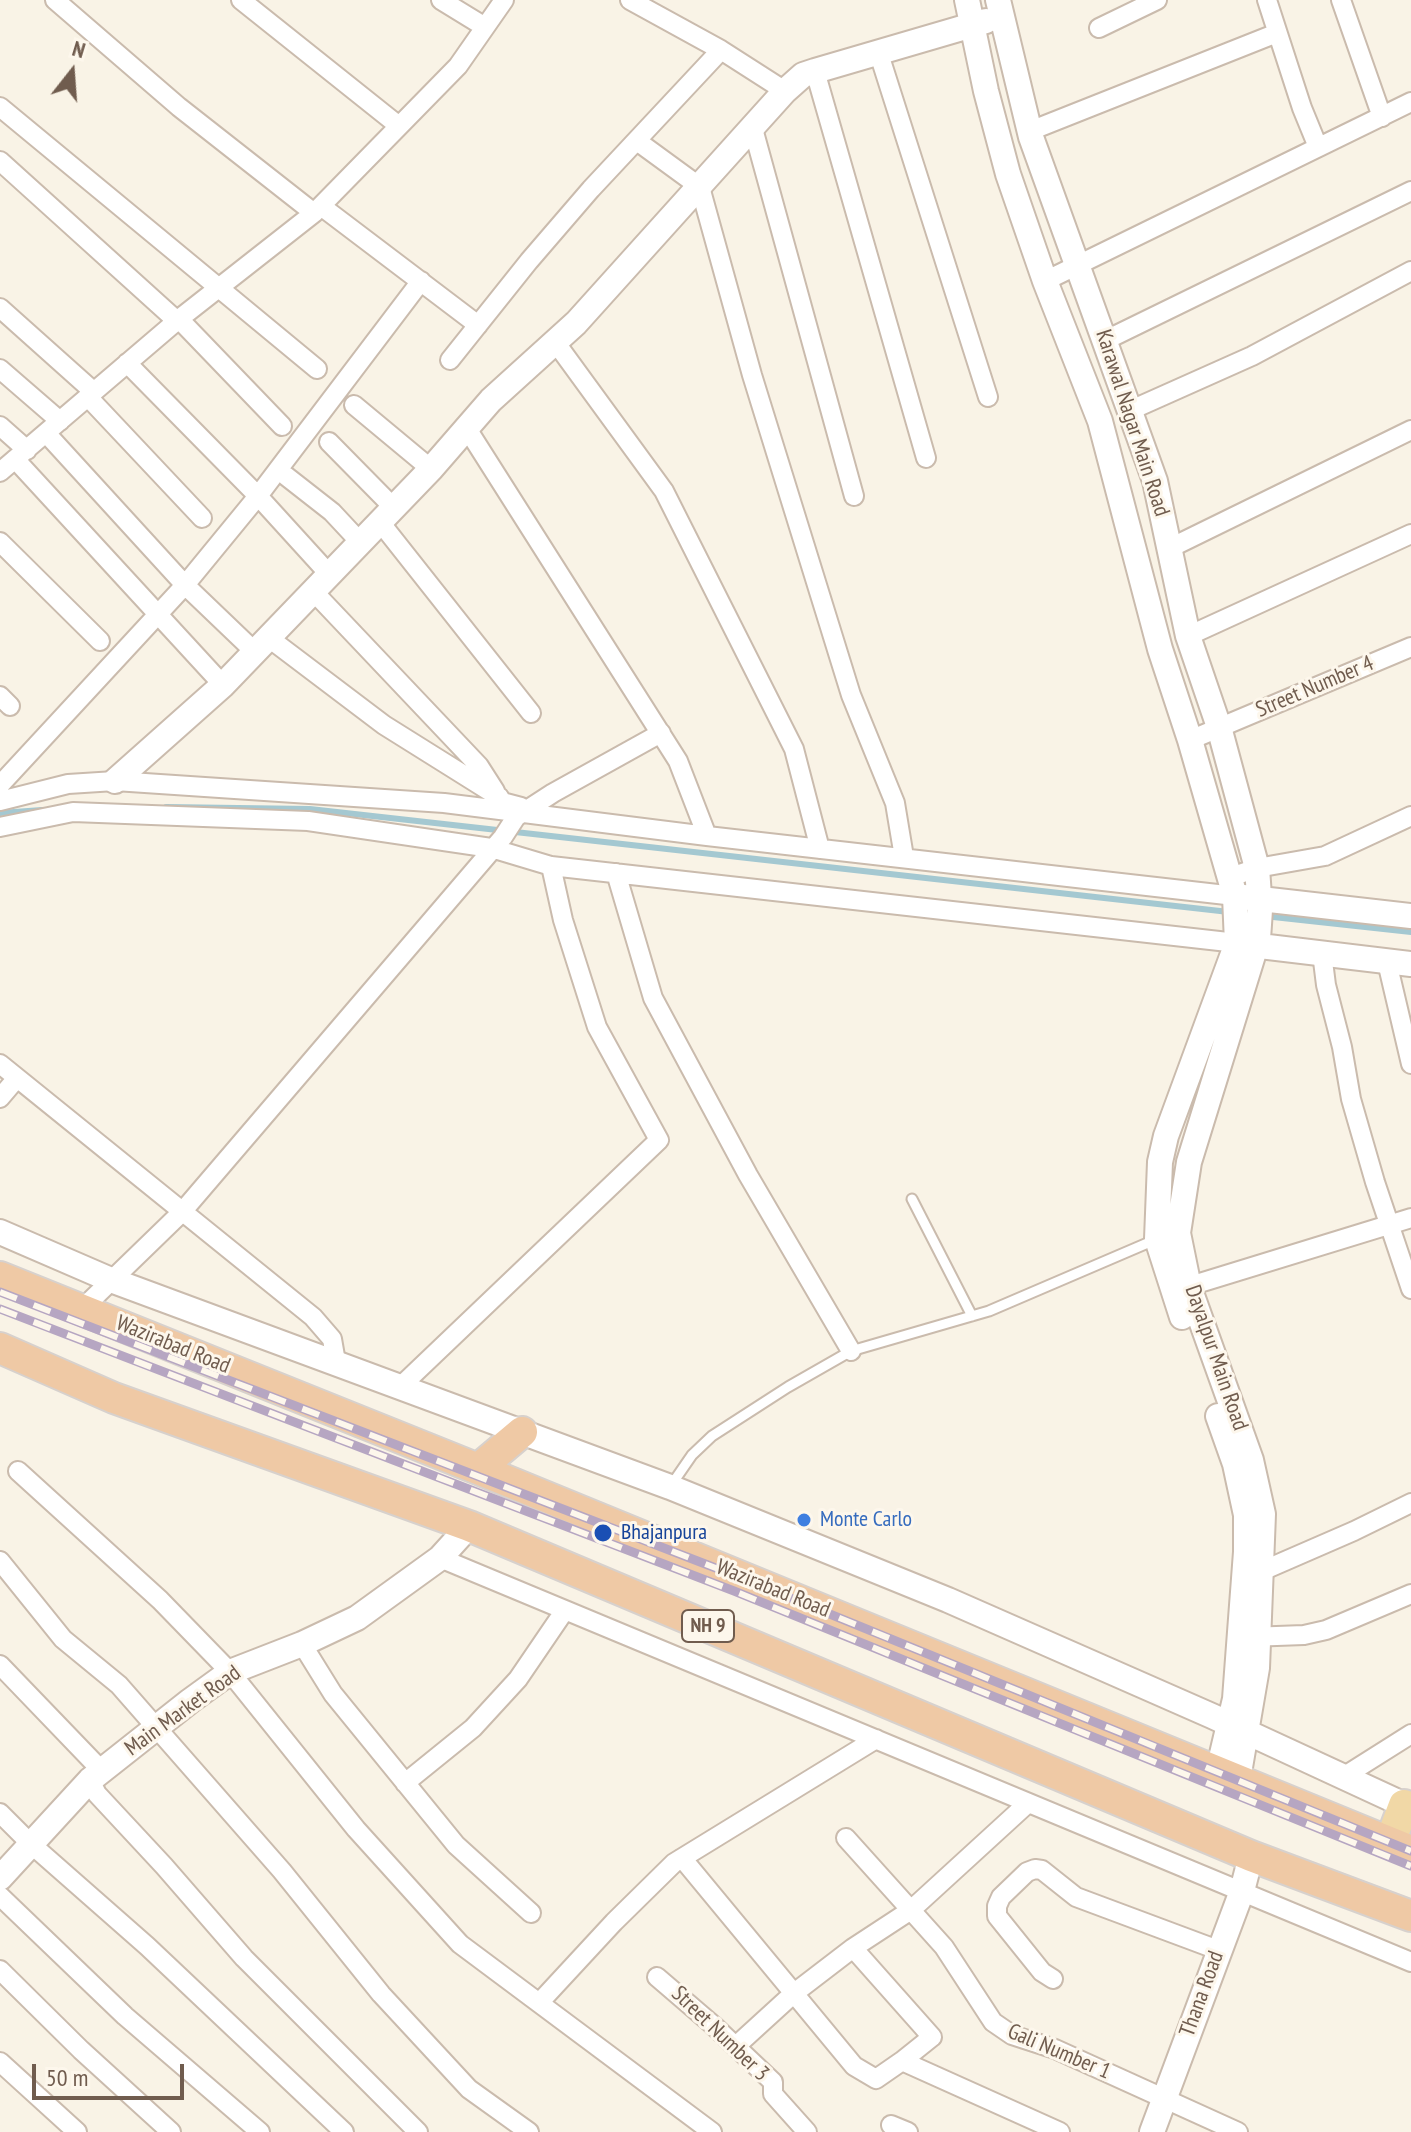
<!DOCTYPE html>
<html>
<head>
<meta charset="utf-8">
<style>
	body { margin:0 }
	#map { position:relative; width:1411px; height:2132px; overflow:hidden; background:#f9f3e6; font-family:"PT Sans Narrow",sans-serif }
	canvas { display:block }
	.north { position:absolute; left:32px; top:32px; width:80px; height:80px; -webkit-text-stroke:6px #fdf7ec; paint-order:stroke; rotate:17deg; font-size:22px; font-weight:700; line-height:32px; text-align:center; color:#705c4e }
	.north::after { content:''; display:block; margin:auto; width:28px; height:36px; background:#705c4e; clip-path:polygon(50% 0,100% 100%,50% 72%,0 100%) }
	.scale { position:absolute; left:32px; top:2064px; width:152px; height:36px; box-sizing:border-box; border:4px solid #705c4e; border-top:0; padding-left:10px; font-size:24px; line-height:28px; white-space:nowrap; color:#705c4e; -webkit-text-stroke:6px #fdf7ec; paint-order:stroke }
</style>
</head>
<body>
<div id="map">
<canvas width="1411" height="2132"></canvas>
<div class="north">N</div>
<div class="scale">50 m</div>
</div>
<script>
const g = document.querySelector('canvas').getContext('2d');
g.lineJoin = 'round';
const shape = rows => new Path2D(rows.map(r => 'M' + r).join(''));
function stroke(path, color, width, dash) { g.strokeStyle = color; g.lineWidth = width; g.lineCap = dash ? 'butt' : 'round'; g.setLineDash(dash || []); g.stroke(path); }
function drawText(font, color, halo, rows, align = 'center') {
  g.font = font + ' "PT Sans Narrow",sans-serif'; g.lineWidth = 6; g.setLineDash([]); g.textBaseline = 'middle'; g.strokeStyle = halo; g.fillStyle = color; for (const [text, x, y, turn = 0] of rows) {
    g.save(); g.translate(x, y); g.rotate((+turn || 0) * Math.PI / 180); g.textAlign = isNaN(turn) ? turn : align; if (halo) g.strokeText(text, 0, 0); g.fillText(text, 0, 0); g.restore();
  }
}
const stream = shape([
	[166,807,310,809,1229,912],
	[0,813,42,810],
	[1264,916,1411,932]
]);
const service = shape([
	[912,1199,972,1316],
	[672,1484,692,1455,712,1436,788,1387,851,1351,989,1311,1157,1239]
]);
const minor = shape([
	[55,0,179,107,314,213],
	[241,0,399,126],
	[441,0,485,27],
	[630,0,721,50,785,91],
	[1267,0,1302,108,1318,147],
	[1341,0,1382,117],
	[1099,28,1157,0],
	[879,54,988,397],
	[815,71,926,458],
	[0,107,317,369],
	[752,125,854,496],
	[1030,131,1277,33],
	[637,141,700,187,752,375,851,695,895,803,904,857],
	[0,161,177,321],
	[321,206,478,325],
	[1045,281,1411,102],
	[0,308,94,392],
	[179,319,282,426],
	[1106,340,1411,191],
	[556,343,664,491,794,749,820,849],
	[450,360,529,261,591,189,721,50],
	[127,363,258,496,329,574],
	[0,369,60,421],
	[88,397,202,518],
	[354,405,431,469],
	[1131,410,1252,356,1411,271],
	[0,426,27,450],
	[466,427,678,761,707,836],
	[46,433,185,585,255,652],
	[329,442,394,508],
	[15,459,223,685],
	[0,472,179,319,314,213,458,66,504,0],
	[286,476,332,512,360,542],
	[380,522,531,713],
	[0,542,100,641],
	[1170,548,1411,430],
	[313,591,479,766,495,791],
	[1188,636,1411,534],
	[269,638,384,725,499,797,502,802,521,807],
	[0,696,10,706],
	[1190,740,1411,647],
	[0,785,185,585,258,496,421,281],
	[0,801,68,784,115,781,444,803,707,836,1235,896],
	[0,827,73,812,308,821,491,848,551,866,1237,943],
	[616,873,653,998,748,1175,851,1351],
	[1231,877,1257,868,1325,856,1411,816],
	[1322,953,1326,985,1342,1047,1351,1099,1375,1182,1411,1289],
	[1387,962,1411,1064],
	[0,1064,313,1317,332,1339,336,1362],
	[0,1098,17,1078],
	[1180,1289,1411,1218],
	[82,1309,182,1212,503,837,516,817,553,793,661,733],
	[400,1387,659,1140,597,1027,563,920,551,866],
	[18,1471,160,1600,230,1672,356,1829,460,1944,712,2132],
	[440,1558,1411,1962],
	[0,1561,63,1639,119,1685,282,1871,381,1994,469,2089,529,2132],
	[1262,1571,1354,1531,1411,1503],
	[1249,1637,1304,1635,1326,1630,1411,1594],
	[302,1644,333,1694,456,1845,531,1913],
	[0,1665,102,1771],
	[1343,1777,1411,1734],
	[90,1780,97,1794,164,1866,244,1958,418,2132],
	[405,1783,473,1728,518,1679,565,1610],
	[0,1813,31,1844,147,1946,344,2132],
	[846,1838,944,1947,993,2022,1012,2035,1055,2049,1238,2132],
	[682,1858,854,2066,876,2079,902,2061,1060,2132],
	[0,1896,125,2016,260,2132],
	[853,1948,932,2037,902,2061],
	[0,1970,81,2050,171,2132],
	[657,1977,713,2025,773,2082,773,2094,807,2132],
	[1053,1979,1042,1972,997,1916,997,1906,1001,1897,1027,1872,1035,1869,1042,1870,1076,1897,1218,1950],
	[539,2003,614,1922,674,1863,876,1739],
	[736,2046,793,1994,853,1948,911,1910,1028,1803],
	[0,2062,77,2132],
	[891,2125,908,2132]
]);
const tertiary = shape([
	[967,0,986,91,1008,174,1045,281,1100,421,1160,649,1190,740,1235,896,1237,943,1166,1136,1160,1162,1157,1239,1182,1317],
	[998,0,1031,137,1155,481,1188,636,1219,727,1257,868,1260,910,1258,939,1189,1162,1178,1233,1189,1287,1251,1460,1263,1514,1257,1668,1238,1779],
	[115,781,223,685,431,469,491,400,576,323,785,91,803,75,815,71,986,21],
	[1243,897,1411,916],
	[1243,944,1411,964],
	[0,1232,111,1280,670,1487,948,1600,1212,1716,1411,1808],
	[1218,1416,1235,1464,1246,1515,1246,1552,1235,1699,1218,1771],
	[0,1878,90,1780,190,1701,230,1672,302,1644,357,1618,440,1558,469,1526],
	[1152,2132,1242,1891,1251,1856]
]);
const primary = shape([
	[1390,1842,1404,1805]
]);
const trunk = shape([
	[0,1277,478,1469,1411,1851],
	[0,1348,114,1398,469,1526,1251,1856,1411,1916],
	[478,1469,522,1432]
]);
const rail = shape([
	[0,1292,739,1577,1411,1851],
	[0,1309,734,1591,1411,1866]
]);
const markers = [
	[804,1520,8,"#3f7fe0"],
	[603,1533,10,"#1a4fb4"]
];
const shields = [
	[708,1626,52]
];
const shieldNames = [
	["NH 9",708,1626]
];
const streetNames = [
	["Karawal Nagar Main Road",1132,423,72],
	["Street Number 4",1315,687,-23],
	["Wazirabad Road",173,1345,22],
	["Dayalpur Main Road",1216,1358,71],
	["Wazirabad Road",773,1589,22],
	["Main Market Road",183,1711,-36],
	["Thana Road",1202,1994,-70],
	["Street Number 3",720,2034,44],
	["Gali Number 1",1059,2052,23]
];
const shopNames = [
	["Monte Carlo",820,1520]
];
const transitNames = [
	["Bhajanpura",621,1533]
];
stroke(stream, '#a4c8d1', 6);
stroke(service, '#cabbad', 13);
stroke(minor, '#cabbad', 22);
stroke(tertiary, '#cabbad', 28);
stroke(primary, '#d7d1cd', 34);
stroke(trunk, '#d7d1cd', 34);
stroke(service, '#fff', 9);
stroke(minor, '#fff', 18);
stroke(tertiary, '#fff', 24);
stroke(primary, '#f1d8a6', 30);
stroke(trunk, '#efc9a5', 30);
stroke(rail, '#b6a6c2', 9);
stroke(rail, '#fdf7ec', 6, [18]);
for (const [x, y, r, color] of markers) { const dot = new Path2D(); dot.arc(x, y, r, 0, 2 * Math.PI); g.fillStyle = color; g.fill(dot); stroke(dot, '#fdf7ec', 3); }
for (const [x, y, w] of shields) { const box = new Path2D(); box.roundRect(x - w / 2, y - 16, w, 32, 6); g.fillStyle = '#fdf7ec'; g.fill(box); stroke(box, '#705c4e', 2); }
drawText('bold 20px', '#705c4e', null, shieldNames);
drawText('22px', '#705c4e', '#fdf7ec', streetNames);
drawText('22px', '#366cbe', '#fdf7ec', shopNames, 'left');
drawText('22px', '#164399', '#fdf7ec', transitNames, 'left');
</script>
</body>
</html>
